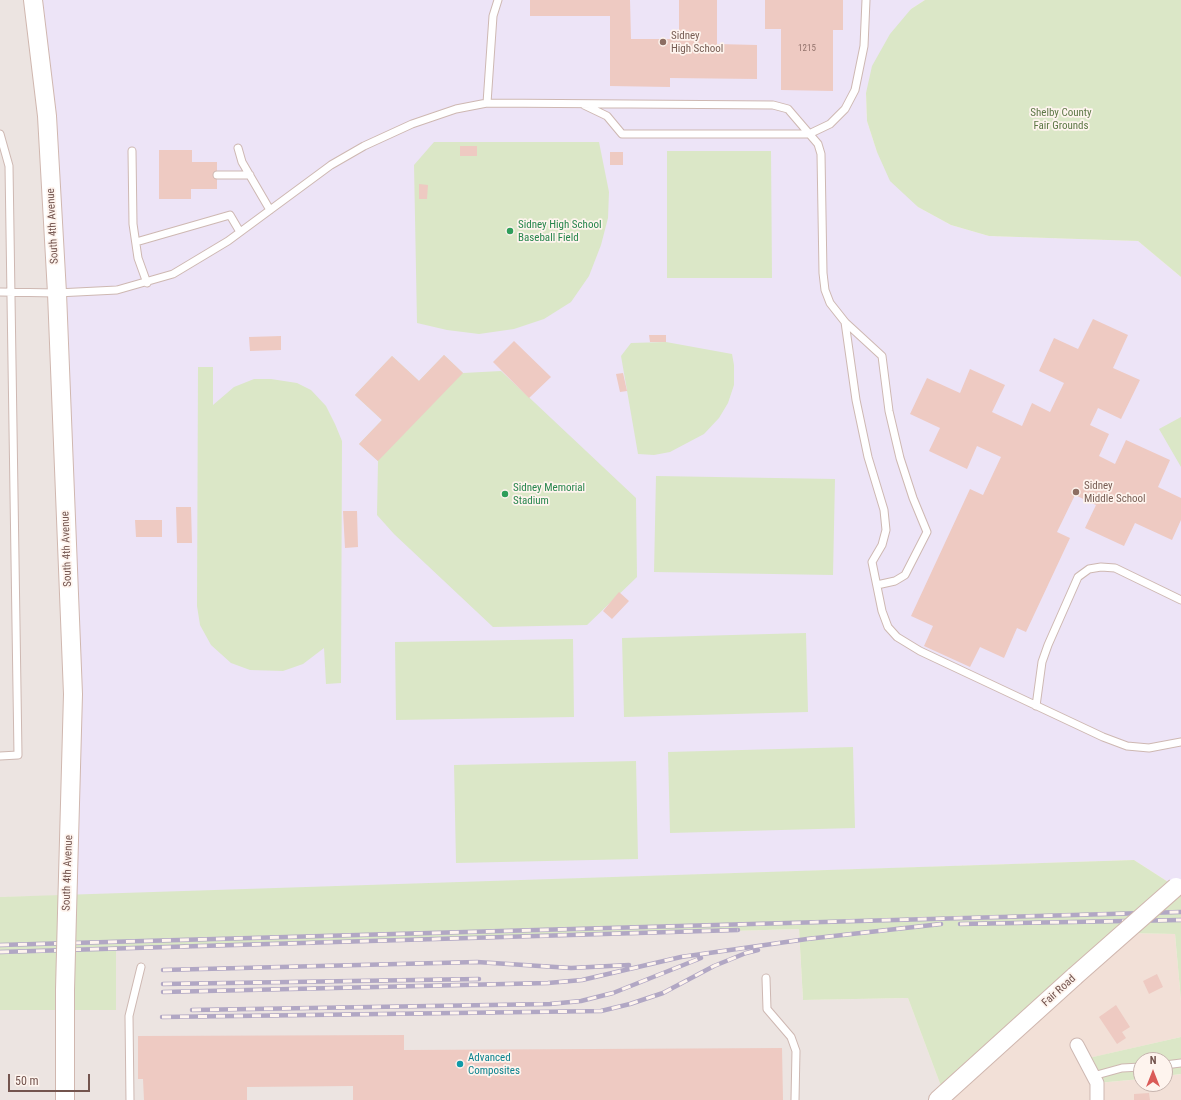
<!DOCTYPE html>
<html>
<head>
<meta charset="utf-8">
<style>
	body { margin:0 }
	#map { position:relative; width:1181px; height:1100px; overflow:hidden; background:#fbf0e8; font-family:"Roboto Condensed",sans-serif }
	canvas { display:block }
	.north { position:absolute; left:1133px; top:1052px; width:40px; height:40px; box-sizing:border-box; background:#fef4ee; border:1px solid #c6b4ae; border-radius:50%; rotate:0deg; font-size:11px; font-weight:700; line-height:16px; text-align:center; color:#73544e }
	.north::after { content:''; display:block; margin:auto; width:14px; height:18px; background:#da5b58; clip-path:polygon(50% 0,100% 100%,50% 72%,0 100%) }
	.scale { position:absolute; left:8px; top:1074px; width:82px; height:18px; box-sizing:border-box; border:2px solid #73544e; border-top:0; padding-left:5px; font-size:12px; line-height:14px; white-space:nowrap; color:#73544e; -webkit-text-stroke:3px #fef4ee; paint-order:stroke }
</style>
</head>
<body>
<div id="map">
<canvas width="1181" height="1100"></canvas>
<div class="north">N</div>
<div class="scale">50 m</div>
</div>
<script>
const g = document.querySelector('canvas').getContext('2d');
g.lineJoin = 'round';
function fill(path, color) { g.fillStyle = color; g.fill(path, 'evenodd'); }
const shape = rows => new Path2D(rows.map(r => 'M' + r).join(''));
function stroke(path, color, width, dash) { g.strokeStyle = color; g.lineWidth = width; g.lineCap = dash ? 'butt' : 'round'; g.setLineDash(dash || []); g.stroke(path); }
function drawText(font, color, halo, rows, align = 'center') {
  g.font = font + ' "Roboto Condensed",sans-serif'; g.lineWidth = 3.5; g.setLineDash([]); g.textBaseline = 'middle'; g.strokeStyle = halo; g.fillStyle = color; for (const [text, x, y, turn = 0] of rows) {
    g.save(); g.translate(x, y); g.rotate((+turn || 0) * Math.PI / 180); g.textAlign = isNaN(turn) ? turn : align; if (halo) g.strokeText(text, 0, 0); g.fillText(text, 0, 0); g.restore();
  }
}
const residential = shape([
	[1124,933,1175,934,1181,1001,1181,1037,1085,1059,1097,1083,1141,1079,1141,1084,1165,1084,1165,1076,1181,1074,1181,1100,952,1100,944,1094]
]);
const industrial = shape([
	[0,0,33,0,67,544,67,896,0,897],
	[799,929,803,1000,908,998,944,1094,938,1100,0,1100,0,1010,116,1010,116,949]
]);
const education = shape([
	[33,0,925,0,911,9,866,93,867,121,877,152,918,207,951,225,989,236,1138,241,1181,277,1181,882,1176,887,1134,860,67,896,73,694]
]);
const green = shape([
	[925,0,1181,0,1181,277,1138,241,989,236,951,225,918,207,890,181,877,152,867,121,866,93,872,66,890,34,911,9],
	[434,142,599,142,609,192,608,218,601,245,589,276,571,302,544,319,514,329,479,334,447,330,417,323,414,165],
	[667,151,771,151,772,278,667,278],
	[666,342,732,354,734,365,734,385,728,403,719,418,704,434,670,452,654,455,638,454,621,356,631,343],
	[444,355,463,373,501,371,636,498,637,577,587,625,493,627,394,534,377,515,378,461,359,444,382,420,355,395,392,356,419,381],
	[198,367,213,367,213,405,234,387,254,379,271,379,297,383,311,390,326,406,335,424,342,441,341,683,326,684,324,648,303,664,283,671,250,670,231,663,211,645,200,625,197,606],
	[1181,417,1181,467,1159,429],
	[656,476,835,479,833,575,654,572],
	[806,633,808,712,624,717,622,638],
	[573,639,574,717,396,720,395,642],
	[853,747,855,828,670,833,668,752],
	[636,761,638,859,456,863,454,765],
	[1134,860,1176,887,1181,887,1181,1001,1175,934,1124,933,944,1094,908,998,803,1000,799,929,116,949,116,1010,0,1010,0,897],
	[1181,1037,1181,1074,1165,1076,1165,1060,1141,1060,1141,1079,1097,1083,1084,1059]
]);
const building = shape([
	[530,0,630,0,631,39,679,39,679,0,717,0,717,44,757,45,757,79,670,78,670,87,610,86,610,16,530,16],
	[765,0,843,0,843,30,833,30,833,91,781,90,781,29,765,29],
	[460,146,477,146,477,156,460,156],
	[159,150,192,150,192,162,217,162,217,189,191,189,191,199,159,199],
	[610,152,623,152,623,165,610,165],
	[419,184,428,185,427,199,419,199],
	[1093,319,1128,335,1113,368,1140,380,1121,419,1098,408,1090,425,1109,434,1099,456,1115,464,1126,440,1170,460,1158,487,1181,498,1181,520,1172,540,1135,523,1124,546,1085,528,1096,505,1075,495,1057,532,1070,538,1026,632,1017,628,1004,658,980,647,970,667,924,646,933,626,911,616,970,489,983,495,1001,457,977,446,967,469,929,451,940,428,910,414,927,378,960,393,970,369,1005,385,992,412,1022,426,1032,403,1050,412,1064,383,1039,371,1054,338,1078,349],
	[649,335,666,335,666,342,650,342],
	[281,336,281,350,250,351,249,337],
	[514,341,551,377,529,398,493,362],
	[444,355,463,373,378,461,359,444,382,420,355,395,392,356,419,381],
	[623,373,627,391,620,392,616,374],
	[176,507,191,507,192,543,177,543],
	[343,511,357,511,358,547,345,548],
	[135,520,162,520,162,537,136,537],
	[619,592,629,601,612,619,603,611],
	[1157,974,1163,987,1149,994,1143,981],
	[1116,1005,1130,1027,1122,1032,1126,1038,1117,1044,1099,1017],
	[404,1035,404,1050,782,1048,783,1100,353,1100,353,1086,247,1087,247,1100,144,1100,143,1079,138,1079,138,1036],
	[1149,1093,1150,1100,1134,1100,1134,1094]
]);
const lane = shape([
	[487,103,493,16,498,0],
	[584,105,607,116,622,134,809,134,830,124,845,109,855,90,864,46,866,0],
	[0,134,9,166,18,755,0,756],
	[238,148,242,162,270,210],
	[132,151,133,224,138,258,147,283],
	[217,175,250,175],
	[136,242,230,215,240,232],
	[0,292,57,293,117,290,173,274,228,241,331,165,364,146,412,124,456,109,487,103,773,105,788,109,818,144,821,154,823,273,825,290,830,303,845,322,882,356,889,411,900,458,913,498,927,532,905,575,895,581,877,585],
	[845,322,856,400,868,457,884,510,886,530,882,545,872,562,882,611,888,627,897,637,920,651,1103,737,1127,746,1149,748,1181,742],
	[1036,706,1042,662,1048,645,1078,577,1089,569,1101,567,1115,568,1181,600],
	[766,978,767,1009,791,1037,796,1051,795,1100],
	[1165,1065,1181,1063],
	[1093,1076,1122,1068,1141,1067],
	[130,1100,129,1016,141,967]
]);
const street = shape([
	[1077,1045,1097,1083,1097,1100]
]);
const secondary = shape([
	[33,0,47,116,57,293,73,694,67,913],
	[65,1100,65,990],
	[938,1100,1075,976]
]);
const rail = shape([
	[960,924,1181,920],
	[0,945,1181,912],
	[0,952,738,930],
	[163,970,477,962,571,968,629,965],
	[163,984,479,979],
	[163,992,548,983,582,980,681,957,807,939,941,924],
	[192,1010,550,1004,581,1001,613,993,701,958],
	[162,1017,601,1011,630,1004,663,993,714,966,746,953,758,950]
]);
const secondaryBridge = shape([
	[1075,976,1176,887],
	[65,990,67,913]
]);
const markers = [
	[663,42,4,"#8d6e63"],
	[510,231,4,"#2e9e5b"],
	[1076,492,4,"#8d6e63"],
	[505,494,4,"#2e9e5b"],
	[460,1064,4,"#0f9aa8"]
];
const numberNames = [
	["1215",807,49]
];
const educationNames = [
	["Sidney",671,36],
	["High School",671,49],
	["Sidney",1084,486],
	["Middle School",1084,499]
];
const parkNames = [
	["Shelby County",1061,113],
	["Fair Grounds",1061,126]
];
const leisureNames = [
	["Sidney High School",518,225],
	["Baseball Field",518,238],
	["Sidney Memorial",513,488],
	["Stadium",513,501]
];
const streetNames = [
	["South 4th Avenue",53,226,-93],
	["South 4th Avenue",67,549,-92],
	["South 4th Avenue",68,873,-88],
	["Fair Road",1059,991,-42]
];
const cultureNames = [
	["Advanced",468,1058],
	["Composites",468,1071]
];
fill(residential, '#f2e0d7');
fill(industrial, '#ece4e1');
fill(education, '#ede4f7');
fill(green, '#dbe7c7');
fill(building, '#eecac2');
stroke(lane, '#ceb8b2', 9);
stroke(street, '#ceb8b2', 15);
stroke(secondary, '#d0b7af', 20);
stroke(lane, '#fff', 7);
stroke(street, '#fff', 13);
stroke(secondary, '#fff', 18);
stroke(rail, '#b1a7c4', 4.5);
stroke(rail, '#fef4ee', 3, [9]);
stroke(secondaryBridge, '#d0b7af', 20, []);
stroke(secondaryBridge, '#fff', 18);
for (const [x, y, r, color] of markers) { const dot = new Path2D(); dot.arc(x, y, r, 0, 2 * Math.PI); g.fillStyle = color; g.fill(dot); stroke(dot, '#fef4ee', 1.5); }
drawText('9px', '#92726b', null, numberNames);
drawText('11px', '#785e54', '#fef4ee', educationNames, 'left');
drawText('11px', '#5e7847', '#fef4ee', parkNames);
drawText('11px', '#27864d', '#fef4ee', leisureNames, 'left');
drawText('11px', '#73544e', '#fef4ee', streetNames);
drawText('11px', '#0d838f', '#fef4ee', cultureNames, 'left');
</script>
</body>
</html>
